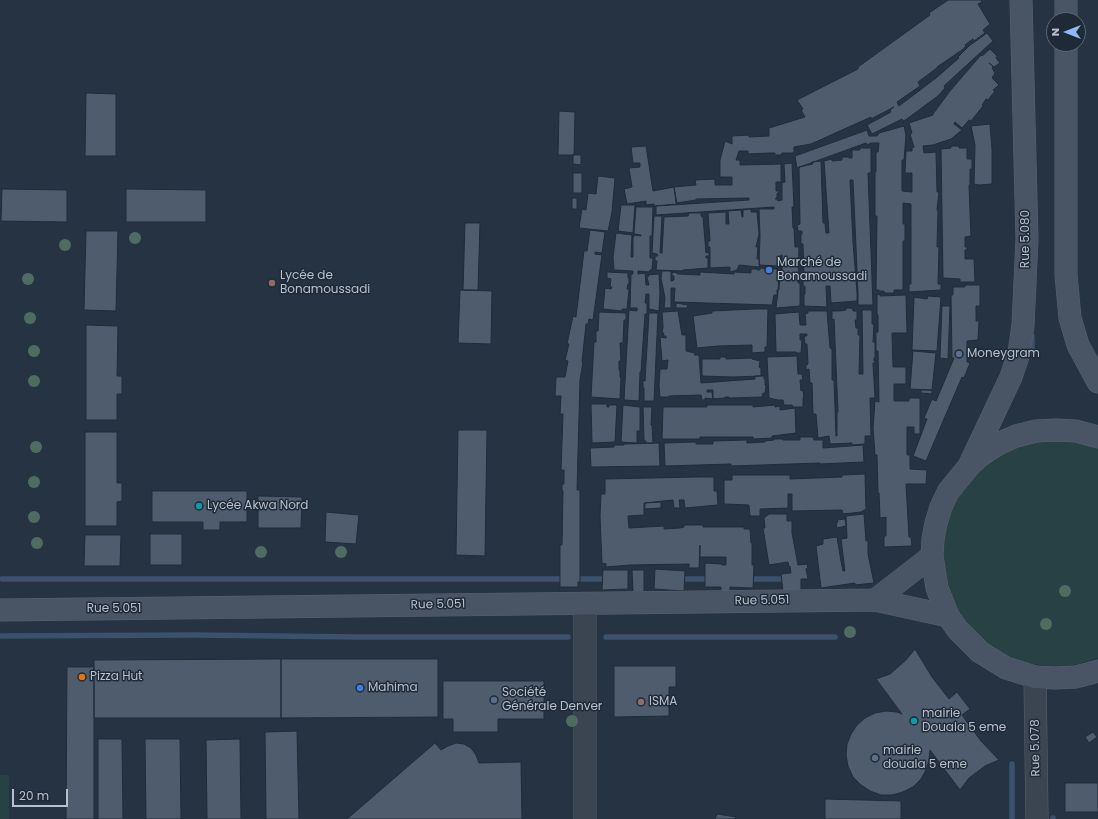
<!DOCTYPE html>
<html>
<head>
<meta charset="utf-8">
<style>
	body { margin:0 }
	#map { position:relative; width:1098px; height:819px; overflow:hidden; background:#263343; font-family:Poppins,sans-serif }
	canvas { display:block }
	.north { position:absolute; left:1046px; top:12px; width:40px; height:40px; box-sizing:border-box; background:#1f2a38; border:1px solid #5c6673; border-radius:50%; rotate:270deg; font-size:11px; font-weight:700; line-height:16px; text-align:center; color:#b8c0cc }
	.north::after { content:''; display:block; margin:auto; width:14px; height:18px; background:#90bbf9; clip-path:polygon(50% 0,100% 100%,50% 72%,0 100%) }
	.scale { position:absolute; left:12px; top:789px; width:56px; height:18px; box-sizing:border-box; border:2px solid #b8c0cc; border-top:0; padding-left:5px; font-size:12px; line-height:14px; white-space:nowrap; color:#b8c0cc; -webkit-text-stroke:3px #1f2a38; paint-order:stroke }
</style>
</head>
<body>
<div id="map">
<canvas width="1098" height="819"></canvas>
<div class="north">N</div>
<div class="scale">20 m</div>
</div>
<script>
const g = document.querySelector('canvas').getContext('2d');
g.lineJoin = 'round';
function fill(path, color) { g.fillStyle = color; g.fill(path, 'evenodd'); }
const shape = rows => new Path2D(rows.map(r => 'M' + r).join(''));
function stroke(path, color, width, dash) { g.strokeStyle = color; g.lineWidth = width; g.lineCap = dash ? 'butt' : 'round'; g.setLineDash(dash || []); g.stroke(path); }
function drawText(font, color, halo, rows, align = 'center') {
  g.font = font + ' Poppins,sans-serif'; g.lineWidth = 3; g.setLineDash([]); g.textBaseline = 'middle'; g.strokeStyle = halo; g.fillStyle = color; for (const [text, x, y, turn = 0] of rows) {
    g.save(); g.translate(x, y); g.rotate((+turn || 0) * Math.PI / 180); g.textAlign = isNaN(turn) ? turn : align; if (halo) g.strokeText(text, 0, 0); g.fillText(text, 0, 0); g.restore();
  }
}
const green = shape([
	[1044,434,1098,444,1098,658,1064,668,1019,662,980,639,952,604,940,560,945,515,967,476,1002,448],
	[0,775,9,775,9,819,0,819]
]);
const stream = shape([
	[1032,336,1032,353],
	[2,579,609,579],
	[678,579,712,579],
	[746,579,788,579],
	[0,636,195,635,358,637,568,637],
	[606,637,835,637],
	[1012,764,1012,819],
	[1053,818,1053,819]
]);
const building = shape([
	[948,0,981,0,982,2,978,4,990,24,983,30,985,33,974,41,973,39,965,45,966,46,962,50,937,67,937,68,918,82,920,86,897,102,899,106,936,78,959,58,958,57,969,46,987,33,993,41,944,86,945,88,938,96,904,121,902,119,872,134,867,125,891,112,890,110,894,107,871,119,871,117,811,144,794,147,794,153,782,153,781,155,775,155,775,153,770,153,748,154,748,151,739,151,736,160,740,160,740,165,781,164,781,182,776,182,776,191,779,191,779,193,777,193,777,197,775,199,777,199,778,201,782,200,782,183,785,182,784,164,792,163,794,207,792,207,793,228,794,228,795,247,799,247,798,283,800,283,800,306,776,308,778,292,779,276,782,276,782,255,781,255,779,266,759,265,760,236,759,209,774,209,774,207,656,215,656,206,749,200,749,198,696,199,696,200,676,203,674,187,696,185,695,180,715,179,715,185,732,185,732,177,720,177,720,160,725,141,732,144,732,136,749,135,749,137,769,136,769,128,805,117,801,110,803,109,797,100,858,69,858,67,930,15,929,13,948,0],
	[990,49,997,56,996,58,1000,63,994,67,989,63,993,67,992,68,995,73,992,78,999,85,993,90,995,91,988,100,986,99,982,105,983,106,971,121,969,120,962,128,955,122,954,124,962,130,951,139,933,145,923,146,924,153,936,152,937,192,939,192,937,210,938,211,937,247,939,247,938,284,941,284,941,290,909,292,909,284,911,284,911,204,903,203,903,224,905,224,905,241,903,241,903,290,894,290,894,293,884,293,884,291,879,291,879,290,876,290,877,216,875,216,875,172,876,172,876,152,878,152,879,143,871,143,867,145,866,143,797,168,795,156,867,130,869,136,877,136,879,133,904,126,906,135,904,160,902,160,902,191,912,192,912,173,905,173,906,151,912,151,912,148,914,147,910,134,912,133,909,123,933,115,933,114,950,91,981,55,982,56,990,49],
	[86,93,116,94,116,156,85,156,86,93],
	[559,111,575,112,574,155,558,155,559,111],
	[990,124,992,149,992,184,979,185,974,184,975,145,971,126,990,124],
	[646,146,653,191,674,187,677,204,654,206,654,204,646,205,646,201,627,204,624,189,632,187,629,168,640,167,640,163,633,163,631,147,646,146],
	[951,146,959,146,959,148,967,148,967,159,972,159,972,169,970,169,970,185,969,185,971,236,965,237,965,247,967,247,967,250,965,250,965,259,974,259,975,282,960,282,960,279,943,278,941,149,951,148,951,146],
	[860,148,871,148,871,173,868,173,873,305,858,305,858,293,853,180,850,180,853,242,857,293,857,301,831,303,830,286,826,286,827,307,804,306,804,294,805,294,805,286,803,286,803,277,804,277,803,244,801,244,801,234,802,234,802,231,798,231,797,225,800,224,799,167,813,164,812,162,821,161,823,223,825,223,826,233,829,233,824,161,832,159,832,161,842,160,842,157,849,157,849,158,852,158,852,150,860,150,860,148],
	[573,155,581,155,581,165,573,164,573,155],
	[573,173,582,173,582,193,573,193,573,173],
	[598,176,615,178,612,212,608,231,579,228,582,209,586,210,588,193,596,194,598,176],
	[2,189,67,190,67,222,1,221,2,189],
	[126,189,206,190,206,222,126,222,126,189],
	[572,198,577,198,577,209,572,209,572,198],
	[621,205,635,205,633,233,618,231,621,205],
	[636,207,653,207,652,236,650,236,650,258,653,258,652,270,650,270,649,272,638,271,638,274,645,273,646,285,649,285,647,277,649,276,648,275,659,274,660,293,659,311,649,309,649,294,646,294,645,303,647,303,647,314,645,314,641,372,640,372,639,401,624,400,629,310,637,311,637,308,630,308,631,274,633,274,633,271,614,270,613,257,616,233,632,235,631,257,633,257,633,237,634,237,634,235,641,236,641,235,634,234,636,207],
	[751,209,751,212,757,212,759,234,756,247,758,247,757,259,759,259,760,266,758,267,739,265,737,270,730,272,730,267,710,268,710,247,708,247,708,241,710,241,708,213,726,212,726,224,729,224,728,211,741,210,742,217,743,217,743,210,751,209],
	[689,213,701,213,701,216,703,217,706,253,709,252,709,256,706,256,706,258,708,258,708,268,683,270,683,271,656,270,657,261,655,261,655,256,658,256,657,254,652,253,654,216,662,216,660,253,662,253,664,217,688,216,689,213],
	[465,223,480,223,478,290,463,290,465,223],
	[590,230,605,232,602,253,595,252,595,254,602,255,593,320,589,319,588,324,586,324,582,362,583,362,580,380,577,490,580,490,580,582,578,582,578,587,560,587,560,545,562,545,563,491,562,490,562,484,564,484,564,470,561,470,563,414,560,414,561,396,555,396,556,377,565,377,568,361,565,360,569,344,567,344,573,316,576,317,584,251,587,251,590,230],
	[86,231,118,231,116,311,84,310,86,231],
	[760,268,777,269,777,271,780,271,779,290,777,290,777,295,774,295,772,305,674,302,675,288,671,288,671,308,664,308,665,298,661,278,662,271,671,271,671,281,672,281,674,280,674,276,672,276,672,273,675,272,678,274,700,275,700,272,734,274,734,272,751,273,751,269,757,269,757,270,760,270,760,268],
	[607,272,628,273,628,278,629,278,629,284,628,284,627,289,629,289,627,309,622,309,622,311,603,309,605,288,611,289,612,287,610,287,611,279,607,278,607,272],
	[965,285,980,285,980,306,976,306,976,321,979,321,978,340,967,341,967,362,970,363,964,378,962,377,926,461,913,456,927,419,924,418,932,399,936,401,954,358,952,358,951,295,953,295,953,287,965,287,965,285],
	[460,290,492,291,491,344,458,343,460,290],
	[880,294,880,296,906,295,907,333,892,333,893,367,906,367,906,384,894,384,894,401,909,401,909,398,920,398,920,434,914,434,914,427,907,427,907,455,910,455,910,469,927,470,926,484,906,484,909,537,911,537,912,546,884,547,884,536,886,536,886,517,880,518,879,493,878,493,877,455,875,455,873,428,875,401,879,402,878,351,876,351,876,332,878,332,878,315,877,314,877,295,880,294],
	[928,296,941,297,937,351,912,350,914,297,927,299,928,296],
	[676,303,688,305,687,308,676,308,676,303],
	[942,306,950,306,948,359,940,358,942,306],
	[846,308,850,308,853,309,853,311,857,311,857,320,855,320,856,328,858,328,858,335,860,335,859,374,863,374,862,310,872,310,872,324,874,324,873,342,875,342,875,358,874,358,874,361,875,361,875,363,873,363,875,398,870,398,871,436,865,436,865,444,852,445,852,443,830,444,829,436,818,438,816,414,813,414,812,383,810,383,809,369,806,370,806,365,808,364,807,344,805,344,804,336,807,336,807,334,800,334,800,340,802,340,801,353,797,353,796,352,776,352,775,314,799,312,800,325,806,325,805,314,808,313,808,311,827,311,830,348,832,349,832,380,834,380,836,436,837,436,837,412,838,412,834,319,832,320,832,311,840,311,846,310,846,308],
	[754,309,768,309,767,347,765,347,765,352,752,353,752,345,718,346,697,348,693,316,712,313,712,311,754,309],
	[678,311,682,335,686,335,686,351,695,353,694,355,699,355,701,383,755,379,755,376,764,376,764,379,765,380,765,385,766,386,765,393,763,393,762,397,729,398,729,397,725,397,725,398,713,399,713,390,707,390,707,392,712,392,713,399,705,398,705,400,702,400,701,395,669,396,669,397,660,397,659,385,660,369,667,369,668,360,662,361,660,337,666,338,666,336,663,336,664,333,662,333,663,327,662,312,678,311],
	[599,312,626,313,626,320,624,320,623,343,620,343,621,361,619,361,619,370,620,370,620,377,621,378,620,399,591,397,594,342,596,342,596,331,598,331,599,312],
	[649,313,658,313,654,401,644,401,644,388,643,388,643,380,645,381,649,313],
	[86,325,118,326,117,376,122,376,122,394,117,394,117,420,86,420,86,325],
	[913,351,936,353,932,390,910,389,913,351],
	[797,356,798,374,802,374,803,380,800,380,801,391,803,390,804,398,803,398,803,407,793,407,792,405,784,405,783,400,778,400,769,398,767,357,797,356],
	[720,357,726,357,726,359,752,358,752,359,760,361,759,367,761,368,761,376,733,377,702,376,702,359,720,359,720,357],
	[921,390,932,390,932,394,921,393,921,390],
	[591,404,607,404,607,407,609,407,609,405,617,405,615,442,592,443,591,404],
	[623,405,640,407,640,431,637,431,637,443,621,442,623,405],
	[707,405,753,405,753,407,775,405,775,407,780,406,780,410,795,408,796,433,772,436,772,438,753,439,753,437,700,437,700,439,662,439,663,407,707,407,707,405],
	[643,407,652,407,651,425,652,425,653,443,646,443,646,441,644,441,643,407],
	[458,430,487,430,485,556,456,555,458,430],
	[85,432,117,432,117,483,122,483,122,501,117,502,117,526,85,526,85,432],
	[800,437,813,437,814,440,823,440,823,448,863,445,864,462,820,464,820,463,731,466,731,464,665,466,664,443,696,442,696,444,713,444,713,441,747,440,747,443,765,442,765,441,774,440,774,439,783,439,783,440,800,440,800,437],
	[659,443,660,466,591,467,590,448,614,447,614,445,624,445,624,444,659,443],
	[865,474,866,509,861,512,843,514,842,510,792,511,792,494,788,494,788,508,760,509,760,516,750,516,749,505,724,504,724,480,732,480,732,475,790,475,790,479,842,477,842,475,865,474],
	[697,477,714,477,714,491,717,491,718,505,685,508,684,500,679,500,680,508,674,508,673,500,644,503,644,515,628,516,629,528,664,526,664,529,680,528,684,527,684,525,703,525,703,527,744,527,744,529,750,529,751,543,752,543,752,565,754,565,753,588,730,587,730,592,721,592,721,587,705,587,705,563,722,564,722,565,726,565,726,557,700,557,700,545,699,568,689,568,689,564,630,565,606,567,606,564,602,563,600,516,601,494,605,494,605,479,697,477],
	[152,491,247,491,247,522,220,522,220,530,203,530,203,522,152,522,152,491],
	[258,496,302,497,301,528,258,528,258,496],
	[661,502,661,508,645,509,645,503,661,502],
	[326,512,359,515,356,544,325,542,326,512],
	[769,514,787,514,787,521,792,521,792,533,798,565,807,564,808,568,806,569,808,579,801,579,801,590,783,592,781,574,791,573,790,566,789,567,788,562,769,565,763,528,765,528,764,518,769,514],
	[864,514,866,541,868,540,868,554,874,583,855,585,855,583,821,588,816,546,823,544,823,539,837,537,841,561,843,571,845,571,841,539,847,538,846,516,864,514],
	[845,519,846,526,837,528,836,523,838,522,837,520,845,519],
	[150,534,182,534,182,565,150,565,150,534],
	[85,535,121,535,120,566,84,566,85,535],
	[655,569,685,571,684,591,654,589,655,569],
	[603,570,628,570,628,589,602,590,603,570],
	[632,570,644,570,644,592,633,592,632,570],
	[915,649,932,677,949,699,957,692,970,709,962,715,981,741,999,760,985,766,969,778,960,790,930,750,929,760,926,770,921,779,913,787,903,792,892,795,881,795,870,791,861,785,853,777,848,766,846,755,847,744,851,734,857,725,865,718,875,713,886,711,897,712,902,714,876,679,890,674,906,660,915,649],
	[281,659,438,659,438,717,281,718,281,659],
	[281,659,281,718,94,718,94,660,281,659],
	[614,666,676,666,676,687,669,687,669,716,614,717,614,666],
	[67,667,94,667,94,819,66,819,67,667],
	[443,681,544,681,544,719,498,719,498,732,453,732,453,719,443,719,443,681],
	[297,731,299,819,266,819,265,732,297,731],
	[1093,732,1097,737,1089,743,1085,737,1093,732],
	[98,739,122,739,123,819,98,819,98,739],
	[145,739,180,739,181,819,146,819,145,739],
	[240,739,241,819,207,819,206,740,240,739],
	[435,743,441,750,448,746,456,743,464,744,471,748,476,755,479,763,521,762,522,819,347,819,435,743],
	[1065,783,1098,783,1098,812,1065,812,1065,783],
	[825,799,901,801,901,819,825,819,825,799],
	[717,814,736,817,735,819,715,819,717,814]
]);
const minor = shape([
	[585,604,585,819],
	[1035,677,1037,819]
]);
const secondary = shape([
	[1066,20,1066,0],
	[1066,44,1066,275,1070,318,1078,345,1098,382],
	[1098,437,1076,431,1056,430,1036,431,1016,436,998,444,981,455,969,466,948,492,941,507,936,523,933,539,932,556,937,588,948,616,958,630,980,652,1006,668,1035,677,1055,678,1076,677,1098,671],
	[969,466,1011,377,1019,353,1023,325,1027,239,1021,0],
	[875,600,932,556],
	[0,610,875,600,948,616]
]);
const trees = [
	[135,238],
	[65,245],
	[28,279],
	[30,318],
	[34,351],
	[34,381],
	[36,447],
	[34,482],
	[34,517],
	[37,543],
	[261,552],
	[341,552],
	[1065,591],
	[1046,624],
	[850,632],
	[572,721]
];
const markers = [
	[769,270,4,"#3f7fe0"],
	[272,283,4,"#8d6e63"],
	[959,354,4,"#5c6f8a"],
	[199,506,4,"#0f9aa8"],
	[82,677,4,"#e8710a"],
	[360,688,4,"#3f7fe0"],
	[494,700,4,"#5c6f8a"],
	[641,702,4,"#8d6e63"],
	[914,721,4,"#0f9aa8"],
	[875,758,4,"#5c6f8a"]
];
const streetNames = [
	["Rue 5.080",1026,239,-90],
	["Rue 5.051",762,601,-1],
	["Rue 5.051",438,605,-1],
	["Rue 5.051",114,609],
	["Rue 5.078",1036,748,-91]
];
const poiNames = [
	["Marché de",777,263],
	["Bonamoussadi",777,277],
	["Lycée de",280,276],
	["Bonamoussadi",280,290],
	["Moneygram",967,354],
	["Lycée Akwa Nord",207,506],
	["Pizza Hut",90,677],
	["Mahima",368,688],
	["Société",502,693],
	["Générale Denver",502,707],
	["ISMA",649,702],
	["mairie",922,714],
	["Douala 5 eme",922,728],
	["mairie",883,751],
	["douala 5 eme",883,765]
];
fill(green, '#284144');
stroke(stream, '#3c516b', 5.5);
fill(building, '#4f5c6e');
stroke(building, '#212c3a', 1);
stroke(minor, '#596370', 23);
stroke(secondary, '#596370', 23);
stroke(minor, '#3b4552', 22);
stroke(secondary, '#495465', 22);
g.fillStyle = '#4e6d60';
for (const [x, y] of trees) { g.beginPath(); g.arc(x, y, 6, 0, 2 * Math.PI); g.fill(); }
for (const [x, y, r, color] of markers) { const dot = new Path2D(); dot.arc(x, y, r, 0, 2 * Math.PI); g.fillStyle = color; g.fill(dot); stroke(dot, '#1f2a38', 1.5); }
drawText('12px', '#b8c0cc', '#1f2a38', streetNames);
drawText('12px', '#b8c0cc', '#1f2a38', poiNames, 'left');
</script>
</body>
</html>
